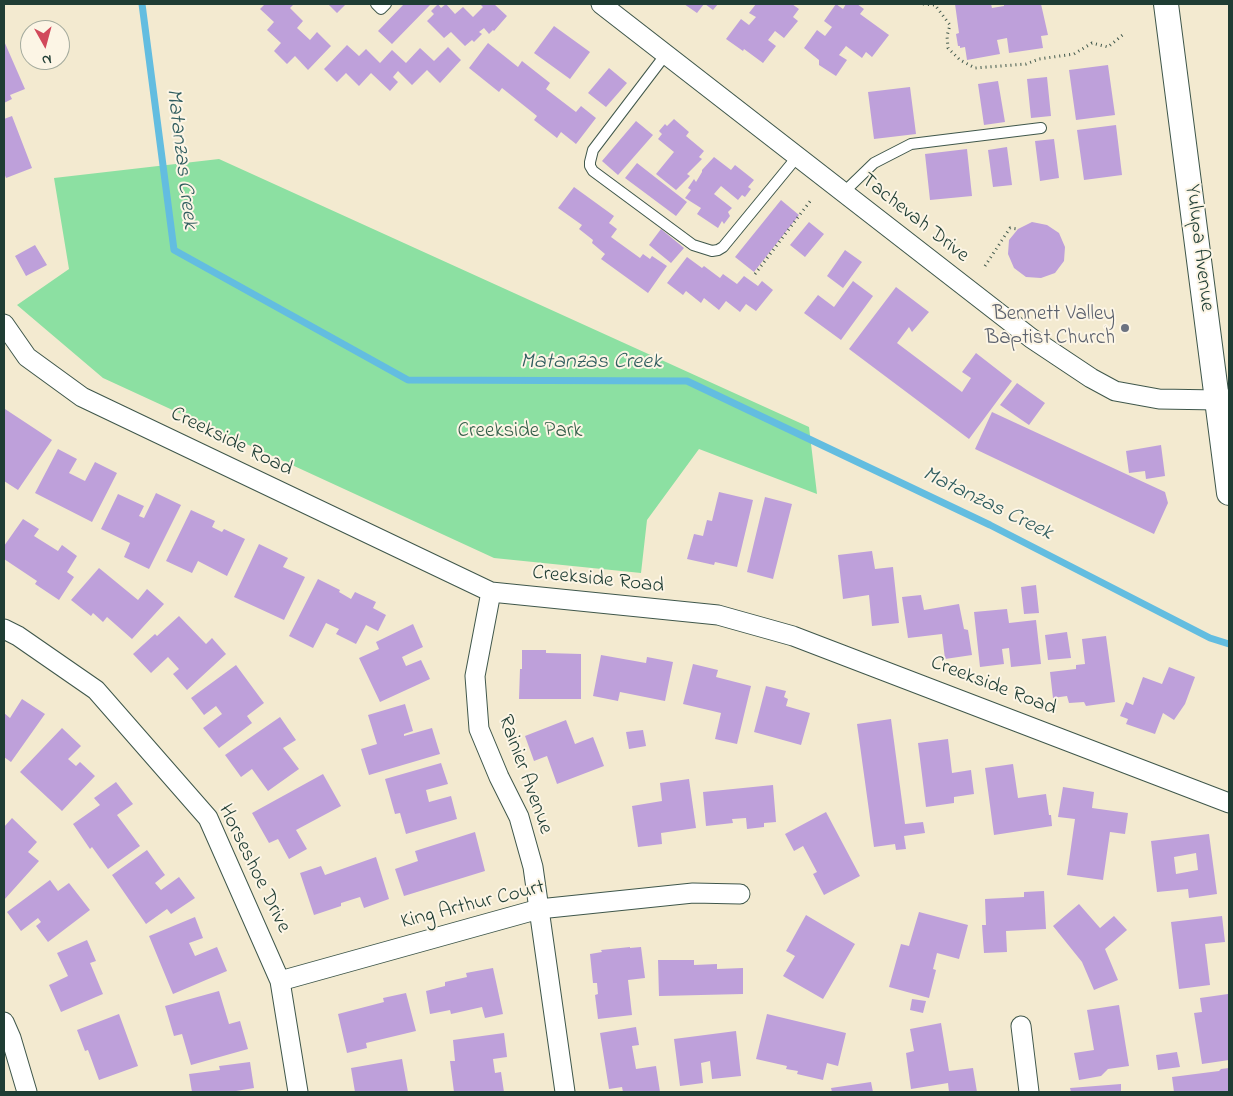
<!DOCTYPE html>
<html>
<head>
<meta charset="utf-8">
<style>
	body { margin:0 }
	#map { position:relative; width:1233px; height:1096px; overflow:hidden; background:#f3ead0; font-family:"Indie Flower",sans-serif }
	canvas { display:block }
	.frame { position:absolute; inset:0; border:5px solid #1f3d34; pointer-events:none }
	.north { position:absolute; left:20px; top:20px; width:50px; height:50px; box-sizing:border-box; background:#fcf5e5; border:1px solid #a4ab9e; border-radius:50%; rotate:173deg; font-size:14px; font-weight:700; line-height:20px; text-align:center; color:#1f3d34 }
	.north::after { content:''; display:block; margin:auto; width:18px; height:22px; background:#d1495b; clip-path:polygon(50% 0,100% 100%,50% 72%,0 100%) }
</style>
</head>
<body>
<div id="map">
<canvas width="1233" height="1096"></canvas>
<div class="frame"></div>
<div class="north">N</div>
</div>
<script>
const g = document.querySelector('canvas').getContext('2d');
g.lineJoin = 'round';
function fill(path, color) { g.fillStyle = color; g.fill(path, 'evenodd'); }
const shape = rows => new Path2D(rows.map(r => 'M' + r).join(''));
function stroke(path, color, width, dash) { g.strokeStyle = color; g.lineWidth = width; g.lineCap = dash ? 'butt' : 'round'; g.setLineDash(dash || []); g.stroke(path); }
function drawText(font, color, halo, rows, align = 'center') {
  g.font = font + ' "Indie Flower",sans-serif'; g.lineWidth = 4; g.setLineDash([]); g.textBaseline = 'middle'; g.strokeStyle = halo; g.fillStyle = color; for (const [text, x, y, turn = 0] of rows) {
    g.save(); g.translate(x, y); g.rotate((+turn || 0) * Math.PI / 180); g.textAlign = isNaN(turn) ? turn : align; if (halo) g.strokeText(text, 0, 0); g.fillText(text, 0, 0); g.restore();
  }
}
const green = shape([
	[219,159,809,427,817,494,699,449,647,520,641,573,494,558,103,378,17,305,69,269,54,178]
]);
const stream = shape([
	[142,4,174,250,408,380,687,381,990,525,1210,638,1229,644]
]);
const building = shape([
	[265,4,294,4,290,8,303,21,297,28,310,40,317,32,331,46,308,70,295,56,287,64,274,51,281,43,267,30,274,22,260,9],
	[328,4,346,4,337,13],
	[404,4,431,4,392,44,378,31],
	[438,4,441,8,446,4,455,14,463,7,473,17,483,7,480,4,494,4,507,16,494,31,493,30,489,34,484,28,479,32,482,34,474,42,472,40,465,46,451,32,444,38,427,21,434,14,431,11],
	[684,4,704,4,697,13],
	[705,4,718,4,713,10],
	[756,4,792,4,799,9,793,17,798,21,784,38,775,31,768,40,776,46,763,63,744,49,743,51,726,39,741,19,749,25,756,17,749,13],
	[836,4,843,9,846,4,857,4,864,9,860,14,889,35,872,57,866,52,862,58,846,46,839,55,847,60,836,76,819,65,819,60,804,48,817,30,825,36,832,27,824,21],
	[955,4,991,4,992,8,1004,6,1004,4,1041,4,1048,35,1041,36,1043,48,1009,53,1007,38,997,40,1000,54,967,60,965,47,960,48,960,46,958,46,956,34,959,33],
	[554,26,590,52,570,79,534,53],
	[4,41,25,89,10,95,12,99,4,103],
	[488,43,518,67,522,61,550,83,546,89,576,112,581,106,596,118,576,144,561,132,557,138,534,120,537,116,502,88,499,92,469,68],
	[347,45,359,56,366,49,380,63,392,50,406,63,420,48,434,61,448,47,461,60,440,83,427,70,412,85,398,71,393,77,398,82,390,91,371,73,359,86,346,73,337,82,324,69],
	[1108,65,1115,115,1076,120,1069,70],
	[609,68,627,83,606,107,588,93],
	[1047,77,1051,116,1031,118,1027,79],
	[998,81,1005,122,984,125,978,84],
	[910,87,916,134,874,139,868,92],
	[12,116,32,168,6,178,4,173,4,119],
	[674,119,689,132,686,136,704,151,699,157,702,159,687,174,690,176,676,190,656,174,674,152,658,139,662,134,659,131,665,124,667,126],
	[636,121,653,135,618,175,602,161],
	[1116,125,1122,175,1084,180,1077,130],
	[1054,139,1059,178,1040,181,1035,141],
	[1007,147,1012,185,993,187,988,150],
	[967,149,972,196,930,200,925,154],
	[714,157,731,170,735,165,754,180,748,187,751,189,745,197,742,195,738,200,721,186,714,194,732,208,728,212,730,216,724,224,722,221,718,228,697,214,701,208,685,198,691,190,688,188,694,179,696,182,702,172,702,170],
	[637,163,687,202,676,216,625,178],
	[574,187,614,216,609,223,617,229,611,237,640,258,643,254,650,259,652,256,667,266,648,293,601,259,605,254,592,243,593,240,579,229,582,225,558,208],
	[781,200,799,215,754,272,735,257],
	[809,222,824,234,805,257,790,245],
	[1032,222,1047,225,1059,233,1065,247,1064,261,1055,273,1041,278,1026,277,1014,268,1008,254,1009,240,1018,229],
	[661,229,684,248,671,263,649,245],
	[35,245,47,265,26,276,15,256],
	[845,250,862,262,843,288,827,276],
	[687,257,702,268,704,266,720,278,723,274,737,284,744,276,758,286,762,281,773,290,756,311,746,304,740,312,726,301,719,310,704,298,701,303,686,291,683,295,667,283],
	[853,281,873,296,841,340,804,313,818,295,834,307],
	[896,287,929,312,912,332,909,327,897,343,962,392,971,378,962,372,976,353,1012,381,969,439,849,349],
	[1017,383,1045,403,1029,425,1000,405],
	[5,409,52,440,18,490,4,481],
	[992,412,1165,492,1168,503,1154,534,975,449],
	[1161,445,1165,476,1146,479,1145,471,1129,473,1126,451],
	[58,449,77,459,69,473,85,481,95,462,117,473,92,522,35,493],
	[719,492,753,500,737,567,715,562,714,565,687,559,694,534,703,536,707,520,712,521],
	[156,493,181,505,149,569,124,557,130,543,101,529,118,494,144,506,139,516,144,518],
	[765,497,792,504,773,579,747,572],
	[191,510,215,521,212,527,222,532,224,529,245,539,227,576,198,561,192,573,166,561],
	[23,519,39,529,34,536,58,551,62,545,77,556,67,572,74,577,59,600,35,584,37,581,4,559,4,546],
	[259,544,288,558,283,567,305,577,284,620,234,597],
	[872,551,875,569,893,567,899,623,872,626,869,595,843,599,838,555],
	[99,568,138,600,147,589,164,604,132,639,107,617,103,622,93,613,91,616,71,600],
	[318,579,340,590,339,592,351,599,355,592,376,602,373,608,386,615,378,631,366,625,356,644,336,634,339,629,326,623,313,648,289,636],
	[1036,585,1039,613,1024,614,1021,587],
	[921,595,924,610,959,604,964,629,968,630,972,655,945,659,942,634,908,638,902,597],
	[1007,609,1009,623,1036,620,1041,664,1011,667,1009,648,1002,649,1004,664,980,667,974,612],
	[179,616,206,644,212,638,226,654,187,690,173,674,179,669,168,657,151,673,133,654,155,634,157,636],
	[413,624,423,647,402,657,406,666,421,660,430,679,380,702,359,658,379,649,376,642],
	[1067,632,1071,658,1048,660,1045,635],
	[1106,636,1115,702,1086,706,1084,702,1069,703,1067,696,1053,698,1050,672,1076,669,1076,665,1085,664,1082,639],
	[522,650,546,650,546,653,581,654,581,699,519,699,520,669,522,669],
	[601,655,646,663,647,657,673,662,665,701,620,692,618,701,593,696],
	[693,664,718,670,716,677,751,686,737,744,715,739,721,713,683,704],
	[236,665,264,703,247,716,252,723,219,748,203,728,222,714,216,706,204,715,191,698],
	[1169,667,1195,677,1185,704,1174,720,1163,713,1155,734,1126,724,1128,719,1120,716,1126,702,1133,705,1143,677,1162,684],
	[766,686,786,691,784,697,788,699,786,706,810,713,801,745,754,732],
	[22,699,45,714,11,762,4,757,4,713,10,718],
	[405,704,413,731,404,734,404,736,432,728,440,754,369,775,361,749,377,744,368,715],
	[280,717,296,740,283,748,299,769,268,791,252,769,241,777,225,755],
	[891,719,905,824,923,822,925,833,904,836,906,849,896,850,895,844,874,847,857,724],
	[566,720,575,744,593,737,604,766,557,784,547,756,534,761,525,736],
	[62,728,81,746,68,759,76,766,80,762,95,776,62,811,20,772],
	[643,730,646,746,629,749,626,732],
	[948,739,952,773,971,770,974,794,954,797,954,803,926,807,918,743],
	[441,763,448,784,426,790,429,802,451,796,457,819,406,834,400,813,395,814,385,779],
	[1013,764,1018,798,1046,794,1049,815,1051,815,1052,826,994,835,985,768],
	[323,774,341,806,296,830,307,849,289,859,278,839,269,843,252,813],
	[689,779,696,828,661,833,662,844,638,847,632,806,662,801,660,783],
	[116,782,133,804,117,815,140,846,108,869,92,847,90,849,73,824,100,805,94,798],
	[773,785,776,822,764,823,764,827,747,829,746,818,732,819,733,823,706,826,703,792],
	[1063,787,1094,792,1092,808,1128,813,1125,834,1110,832,1103,880,1067,875,1075,819,1058,817],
	[826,812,860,876,824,895,813,874,817,872,803,846,794,851,785,834],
	[12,818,37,842,28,852,39,861,4,900,4,827],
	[475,832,485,871,404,896,395,869,418,861,415,851],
	[1209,834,1217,894,1189,898,1188,889,1157,892,1151,841],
	[1196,853,1198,870,1176,874,1174,857],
	[147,850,165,875,155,883,161,890,179,877,195,898,171,914,167,909,146,924,112,875],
	[376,857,389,899,364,908,360,897,341,903,341,906,314,915,300,873,321,866,325,875],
	[50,880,58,891,69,883,90,910,48,942,36,926,41,922,38,918,21,931,7,912],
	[1044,891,1046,929,1006,931,1007,952,984,953,982,925,986,925,985,899,1024,897,1024,892],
	[1079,904,1100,928,1114,916,1127,930,1105,949,1118,980,1094,990,1082,962,1053,926],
	[919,912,968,925,959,959,937,953,933,969,936,970,929,998,889,987,901,944,909,946],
	[806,915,855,944,823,999,783,976,795,956,786,951],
	[1222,916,1225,942,1205,944,1210,985,1179,989,1171,922],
	[195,917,203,938,189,943,195,956,217,947,227,971,173,994,149,936],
	[87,940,96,961,90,963,103,994,61,1012,49,985,68,976,57,953],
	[630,947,630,948,641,947,645,978,628,980,632,1015,598,1019,595,995,598,994,597,983,593,983,590,954,602,952,601,950],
	[658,960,694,960,694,965,717,964,717,969,743,968,743,994,659,996],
	[493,968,503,1014,485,1018,482,1007,451,1014,450,1010,430,1014,426,991,445,986,445,982,467,977,466,973],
	[219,991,229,1024,240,1021,248,1049,191,1065,182,1034,174,1036,165,1006],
	[406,993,416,1031,366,1043,367,1048,347,1053,338,1014,384,1002,383,998],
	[1228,994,1229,1060,1202,1064,1194,1013,1202,1012,1200,998],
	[912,999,926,1001,923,1013,910,1010],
	[1119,1005,1129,1066,1108,1069,1101,1076,1079,1080,1074,1053,1094,1050,1087,1010],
	[119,1014,138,1066,99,1080,88,1050,85,1051,77,1030],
	[767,1014,846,1033,838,1066,827,1063,823,1080,797,1074,798,1071,786,1069,787,1066,756,1059],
	[941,1023,949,1071,973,1068,977,1092,949,1092,948,1083,911,1089,906,1053,914,1051,910,1029],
	[636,1027,639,1045,632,1046,636,1069,656,1066,660,1092,635,1092,635,1091,623,1092,622,1087,609,1089,600,1033],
	[736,1031,741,1076,712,1079,710,1061,701,1063,703,1083,680,1086,674,1039],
	[504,1033,507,1057,493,1059,495,1073,501,1072,504,1092,454,1092,450,1061,455,1061,453,1040],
	[1177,1052,1180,1067,1158,1070,1156,1055],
	[402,1059,408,1092,355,1092,351,1068],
	[250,1062,254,1088,230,1092,192,1092,189,1074,220,1070,219,1066],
	[1229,1068,1229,1092,1174,1092,1172,1077,1219,1071,1221,1069],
	[871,1082,873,1092,832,1092,831,1088],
	[1121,1084,1121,1092,1071,1092,1070,1088]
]);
const path = shape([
	[923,4,935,5,950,25,947,36,948,48,960,60,975,68,1026,64,1039,59,1074,54,1092,43,1108,47,1125,33],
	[985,266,1010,228,1018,229],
	[755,274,811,200]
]);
const service = shape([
	[376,4,381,9,386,4],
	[666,54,593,150,590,162,590,166,593,171,693,245,712,251,718,250,723,247,797,157],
	[843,193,874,163,911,144,1041,128]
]);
const minor = shape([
	[601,4,1031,338,1091,378,1115,391,1159,399,1218,400,1229,399],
	[4,324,27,357,82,397,491,592,718,615,793,636,1229,803],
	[491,592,475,676,479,729,499,777,519,817,533,867,565,1092],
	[4,629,18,636,96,690,208,818,280,981,298,1092],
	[280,981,539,909,693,893,740,894],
	[4,1022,11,1038,27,1092],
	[1021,1026,1029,1092]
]);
const tertiary = shape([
	[1166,4,1229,493]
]);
const markers = [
	[1125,328,5,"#6b7280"]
];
const streetNames = [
	["Tachevah Drive",914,219,38],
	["Yulupa Avenue",1198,248,83],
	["Creekside Road",231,443,26],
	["Creekside Road",598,581,6],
	["Creekside Road",993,687,21],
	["Rainier Avenue",524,775,70],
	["Horseshoe Drive",253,869,64],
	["King Arthur Court",473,906,-14]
];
const worshipNames = [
	["Bennett Valley",1115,316],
	["Baptist Church",1115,340]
];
const parkNames = [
	["Creekside Park",520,433]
];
const waterNames = [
	["Matanzas Creek",180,159,83],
	["Matanzas Creek",591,363],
	["Matanzas Creek",987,505,26]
];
fill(green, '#8ce0a2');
stroke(stream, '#63bde0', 7);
fill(building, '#bea0da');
stroke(service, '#3f574b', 12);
stroke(minor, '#3f574b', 21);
stroke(tertiary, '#3f574b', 26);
stroke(path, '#3f574b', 3, [1, 4]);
stroke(service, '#fff', 10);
stroke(minor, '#fff', 19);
stroke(tertiary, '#fff', 24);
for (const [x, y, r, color] of markers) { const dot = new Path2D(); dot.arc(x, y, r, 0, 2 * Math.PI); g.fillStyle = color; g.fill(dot); stroke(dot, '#fcf5e5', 2); }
drawText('21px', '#1f3d34', '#fcf5e5', streetNames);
drawText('21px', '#5b616d', '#fcf5e5', worshipNames, 'right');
drawText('21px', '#355e4a', '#fcf5e5', parkNames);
drawText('italic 22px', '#305d5f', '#fcf5e5', waterNames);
</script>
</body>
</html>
